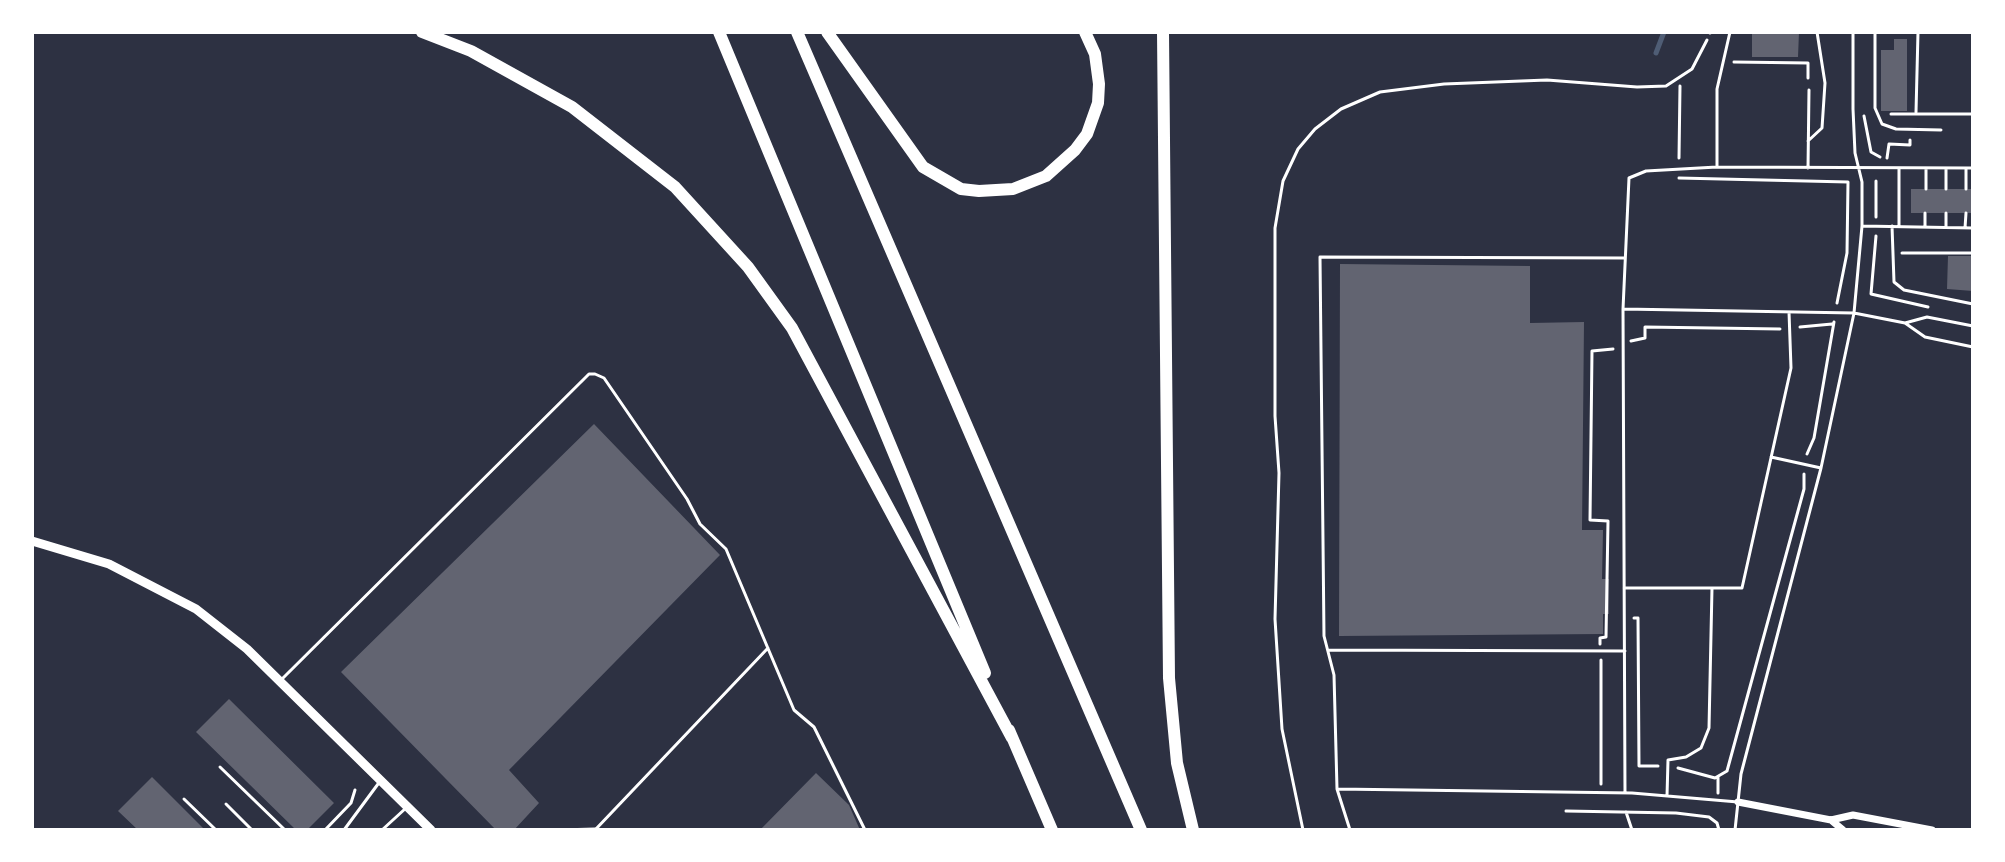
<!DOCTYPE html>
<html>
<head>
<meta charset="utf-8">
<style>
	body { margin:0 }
	#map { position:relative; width:2005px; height:862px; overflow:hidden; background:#2d3142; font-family:Figtree,sans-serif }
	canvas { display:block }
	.frame { position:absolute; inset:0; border:34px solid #fff; pointer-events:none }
</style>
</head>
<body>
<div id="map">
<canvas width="2005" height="862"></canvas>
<div class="frame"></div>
</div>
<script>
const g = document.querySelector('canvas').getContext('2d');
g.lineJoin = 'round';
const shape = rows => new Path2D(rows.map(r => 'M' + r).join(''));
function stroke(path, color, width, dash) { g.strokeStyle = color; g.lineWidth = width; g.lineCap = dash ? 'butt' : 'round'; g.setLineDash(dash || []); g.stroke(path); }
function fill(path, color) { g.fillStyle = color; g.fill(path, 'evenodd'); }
const stream = shape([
	[1656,53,1664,32]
]);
const building = shape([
	[1752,32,1799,32,1798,57,1752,57],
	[1894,39,1907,39,1907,111,1881,111,1881,50,1894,50],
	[1911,189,1973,189,1973,213,1911,213],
	[1948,256,1973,256,1973,291,1947,289],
	[1340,264,1530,266,1530,323,1584,322,1582,530,1603,530,1602,579,1609,579,1609,614,1603,614,1603,634,1339,636],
	[594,424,720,555,509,770,539,803,514,830,496,830,341,672],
	[229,699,334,803,307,830,296,830,196,732],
	[816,773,849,805,860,830,760,830],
	[152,777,205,830,138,830,118,811]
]);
const path = shape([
	[1734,62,1808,63,1808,78],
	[1916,112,1918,32],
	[1891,114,1973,114],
	[1864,116,1871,152,1880,157],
	[1679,158,1680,86],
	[1887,158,1889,144,1910,145,1910,140],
	[1679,178,1848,182,1847,253,1837,303],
	[1876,181,1876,217],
	[1876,236,1871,294,1928,307],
	[1902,253,1973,253],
	[1800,327,1832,324],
	[1631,341,1645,338,1645,327,1780,329],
	[1807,454,1814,438,1834,322],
	[1634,618,1638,618,1639,766,1658,766],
	[1600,644,1600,638,1606,637,1608,521,1590,520,1592,351,1613,349],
	[1601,660,1601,784],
	[220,767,285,830],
	[1678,768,1715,778,1727,771,1804,489,1804,474],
	[1718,793,1718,777],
	[184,799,216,830],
	[1566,811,1676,813,1709,817,1717,823,1719,830],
	[1626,812,1632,830],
	[325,830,351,803,355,790],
	[1303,830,1282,729,1275,619,1279,473,1275,416,1275,228,1283,181,1298,149,1315,129,1341,109,1380,92,1444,84,1547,80,1637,87,1666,86,1692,69,1707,40]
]);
const service = shape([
	[1710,32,1710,33],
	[1875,32,1875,108,1882,124,1896,129,1941,130],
	[1808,141,1822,128,1825,83,1817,32],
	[1717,167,1717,89,1730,32],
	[1808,168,1809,90],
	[1973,168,1717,167,1646,171,1629,178,1623,309,1854,313,1905,323,1925,337,1973,347],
	[1946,169,1946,189],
	[1926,189,1926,169],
	[1966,189,1966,169],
	[1946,213,1946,227],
	[1862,226,1973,228],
	[1892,226,1894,282,1904,290,1973,304],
	[1899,226,1899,168],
	[1925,227,1925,213],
	[1965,228,1966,213],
	[1625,258,1320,257,1324,636,1334,675,1337,789,1632,793,1738,802],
	[1623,309,1625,793],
	[1905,323,1927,317,1973,326],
	[1771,457,1821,468],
	[1624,588,1742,588,1791,368,1789,312],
	[1328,650,1625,651],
	[282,679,589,374,595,374,604,378,687,499,700,524,726,549,794,710,814,727,865,830],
	[1337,789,1350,830],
	[1667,796,1668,760,1686,757,1701,748,1709,728,1712,588],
	[226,804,252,830],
	[344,830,378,784],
	[382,830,406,808],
	[560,830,595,829],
	[595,830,768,648],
	[1735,830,1741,774,1821,468,1854,313,1862,226,1862,182,1855,153,1853,109,1853,32]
]);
const minor = shape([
	[1738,802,1831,820,1853,815,1932,830],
	[1831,820,1843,830]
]);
const tertiary = shape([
	[32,541,109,564,196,609,247,649,431,830]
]);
const motorway = shape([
	[422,32,471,51,572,107,675,187,748,267,792,328,1012,738],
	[719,32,985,673],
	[797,32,1141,830],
	[827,32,923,167,961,189,979,191,1013,189,1046,176,1075,150,1087,134,1098,103,1099,84,1095,54,1085,32],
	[1163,32,1169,678,1177,763,1193,830],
	[1009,730,1052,830]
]);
stroke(stream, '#4f5d75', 5);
fill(building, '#626471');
stroke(path, '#fff', 3);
stroke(service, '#fff', 3);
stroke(minor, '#fff', 7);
stroke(tertiary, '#fff', 9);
stroke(motorway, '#fff', 12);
</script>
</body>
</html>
